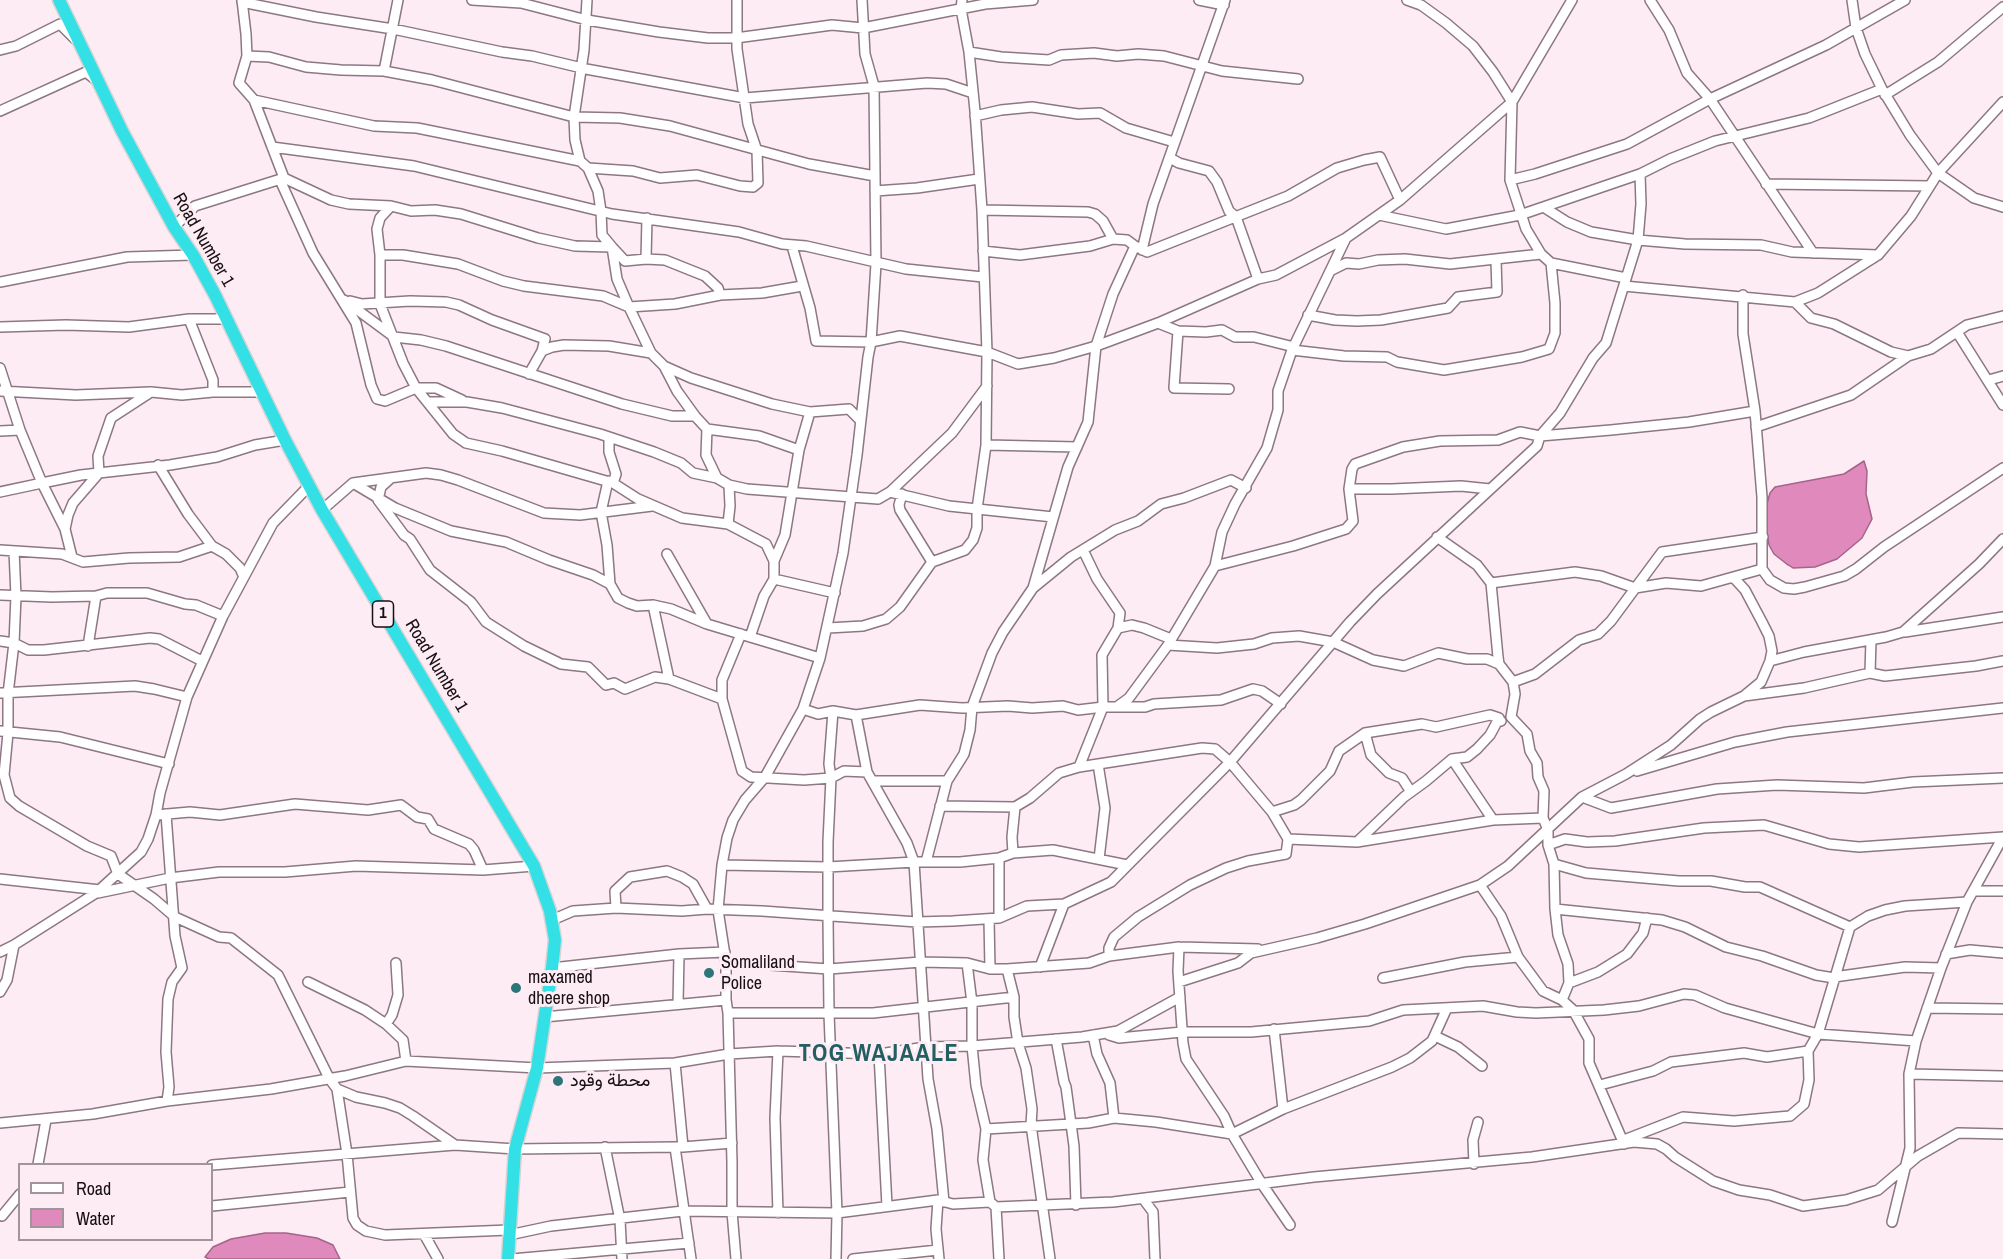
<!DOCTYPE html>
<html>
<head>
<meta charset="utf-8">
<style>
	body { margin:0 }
	#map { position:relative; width:2003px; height:1259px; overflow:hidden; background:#feecf5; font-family:"Archivo Narrow",sans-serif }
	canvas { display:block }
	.legend { position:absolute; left:18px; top:1163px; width:195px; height:78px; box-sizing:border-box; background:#feecf5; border:2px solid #a2949b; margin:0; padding:8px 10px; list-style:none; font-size:18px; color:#170f13 }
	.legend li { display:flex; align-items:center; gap:12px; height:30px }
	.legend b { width:30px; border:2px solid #a2949b }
</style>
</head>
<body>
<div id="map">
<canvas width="2003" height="1259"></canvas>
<ul class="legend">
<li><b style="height:8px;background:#fff"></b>Road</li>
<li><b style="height:16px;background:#e089bc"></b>Water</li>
</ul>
</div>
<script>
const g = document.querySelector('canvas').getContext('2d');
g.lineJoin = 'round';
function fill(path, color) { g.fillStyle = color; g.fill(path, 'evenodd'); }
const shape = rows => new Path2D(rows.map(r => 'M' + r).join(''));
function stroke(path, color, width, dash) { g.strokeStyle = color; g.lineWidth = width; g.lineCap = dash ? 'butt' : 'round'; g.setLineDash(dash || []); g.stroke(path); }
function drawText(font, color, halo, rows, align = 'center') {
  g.font = font + ' "Archivo Narrow",Vazirmatn,sans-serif'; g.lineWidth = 6; g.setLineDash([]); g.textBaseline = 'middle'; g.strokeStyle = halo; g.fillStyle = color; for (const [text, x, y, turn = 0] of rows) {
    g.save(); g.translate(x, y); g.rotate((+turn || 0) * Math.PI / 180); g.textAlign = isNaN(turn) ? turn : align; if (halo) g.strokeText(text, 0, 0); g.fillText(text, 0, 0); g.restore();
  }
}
const water = shape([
	[1864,461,1867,471,1866,494,1872,519,1862,538,1837,559,1815,567,1793,568,1787,564,1788,565,1774,554,1769,545,1764,514,1770,493,1775,487,1844,474,1864,461],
	[265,1233,286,1233,317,1238,333,1245,340,1259,209,1259,205,1257,213,1247,231,1239,265,1233]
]);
const minor = shape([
	[242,0,246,34,247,56,239,83,254,100,374,126,417,128,580,161,588,168,633,171,660,178,697,175,740,186,753,187,758,183,757,151,748,124,737,49,737,0],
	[472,0,521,3,587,20,659,32,708,38,736,38,832,25,863,28,985,4,1033,0],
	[962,0,961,9,969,52,975,111,982,210,987,352,986,445,1077,447],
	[1199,0,1224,5],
	[1407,0,1421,5,1446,23,1473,46,1493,72,1512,102,1510,180,1526,229,1541,254,1551,263,1626,278],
	[1650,0,1669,30,1687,73,1710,99,1813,253],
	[1852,0,1856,28,1865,54,1882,89,1910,135,1938,173,1974,198,2003,207],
	[242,2,316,17,393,29,502,52,532,56,586,69,745,98,927,83,946,84,973,93],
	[0,50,16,46,60,24,75,39],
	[969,52,1001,57,1049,60,1061,55,1094,53,1117,56,1138,54,1164,56,1222,71,1298,79],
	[247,56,269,57,306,67,341,70,384,71,432,80,574,117,620,118,670,126,809,164,875,176],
	[384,71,398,0],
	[1885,95,1938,62,2003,7],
	[254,100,284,178],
	[0,111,86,72,96,80],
	[975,116,1001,110,1032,107,1078,114,1100,113,1126,128,1174,142],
	[272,147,414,166,612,214,739,232,782,244,806,246,906,269,983,277],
	[1170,158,1179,163,1209,171,1217,182,1229,211,1236,217,1258,279],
	[580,161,575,140,574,117,584,50,587,0],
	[588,168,598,191,601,211,602,235,612,247,617,279,629,307,651,353,664,366,677,391,695,416],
	[280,180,313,253,356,323,371,385,377,399,385,401,416,388,453,434,466,443,502,451,613,483,638,499,682,518,728,524,766,544,774,561],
	[1510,180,1535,174,1627,144,1710,99,1826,45,1905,0],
	[1766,184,1930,186],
	[875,191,917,188,979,179],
	[1545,208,1567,222,1591,232,1638,240,1685,244,1761,245,1792,252,1878,255],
	[982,210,1088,212,1095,214,1103,221,1113,239],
	[1379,215,1446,229,1520,215,1640,174,1670,159,1715,141,1809,118,1882,89],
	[174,227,195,206,284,178,331,200,349,204,391,206],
	[792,246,810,308,816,341,871,342,900,336,987,352,1018,364,1054,358,1096,346,1158,323,1258,279,1276,275,1346,238,1400,200,1512,102,1572,0],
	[1142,250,1153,204,1225,0],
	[983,251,1020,255,1090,246,1113,239,1127,240,1135,246,1147,252,1288,196,1337,168,1364,160,1380,157,1400,200],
	[380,255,403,255,458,264,503,281,524,286,603,296,629,307,675,304,720,295,762,293,802,286],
	[646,259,647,218],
	[1330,271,1346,263,1359,264,1378,260,1405,259,1450,264,1541,254],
	[0,282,127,257,193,255],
	[1624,286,1795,302,1818,293,1878,255,1911,216,1938,173,2003,102],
	[1743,295,1743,334,1755,411,1762,497,1762,569],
	[344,300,394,337,421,340,446,346,622,404,672,416,695,416,707,429,759,436,799,450],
	[350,301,362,304,410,301,446,302,459,305,492,320,545,339,542,351,529,374],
	[1795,302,1811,318,1834,324,1891,352,1908,356,1931,349,1967,325,2003,316],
	[1308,315,1335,320,1357,321,1381,320,1448,308,1458,297,1497,292,1496,260],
	[189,319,213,380,213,392],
	[1158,323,1178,331,1206,332,1222,330,1235,337,1254,337,1294,347],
	[0,327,66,325,129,327,189,319,227,319],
	[1178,331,1174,388,1229,389],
	[1957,332,2003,405],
	[1292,350,1344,356,1387,357,1397,362,1444,370,1522,357,1549,349,1555,333,1555,303,1551,263],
	[542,351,552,347,564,345,609,346,651,353],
	[664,366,691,378,772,404,810,412,849,409,861,421],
	[0,368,20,430,42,483,81,475,170,465,217,457,255,445,285,440],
	[1989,380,2003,376],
	[0,391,76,395,150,392],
	[462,400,436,388,416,388,403,363,380,304,380,255,377,229,380,218,391,206,411,211,435,210,461,214,538,238,575,246,612,247,625,261,646,259,665,260,705,276,718,288,720,295],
	[429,402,467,402,502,408,600,434,654,452,681,463,693,473,717,478,729,485,747,489,878,499,890,492,952,433,987,386],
	[1756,427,1851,395,1908,356],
	[707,429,706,455,717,478],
	[0,431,20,430],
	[609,438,609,452,616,474,613,483],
	[158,465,188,514,212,546,226,554,240,568,243,575],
	[391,478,381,487,378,500,404,535,410,539,430,570,471,602,486,622,524,646,561,664,588,667,606,685,614,683,625,689,655,677,669,679,722,699],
	[608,481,601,512,607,545,610,584],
	[353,483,395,508,451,531,506,542,549,560,593,575,610,584,618,598,628,603,637,606,653,605,671,609,707,624,820,658],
	[1349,489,1392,489,1461,486,1490,489],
	[0,492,42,483,65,529,72,557],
	[890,492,949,506,1053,517],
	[902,494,899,505,900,510,932,562],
	[322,510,353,483,426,473,441,475,458,480,544,513,580,515,652,506],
	[728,524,730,506,729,485],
	[65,529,68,515,73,503,99,473,98,456,111,418,151,392,182,395,213,392,263,392],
	[1437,537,1477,565,1491,583,1498,657,1499,664,1513,682,1515,694,1511,717,1527,734,1530,751,1537,763,1538,777,1544,791,1543,818,1548,830,1548,845,1554,864,1555,909,1558,935,1568,964,1569,983,1562,1000,1573,1010,1589,1039,1589,1063,1624,1144],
	[0,550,62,554,83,562,129,558,179,557,212,546],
	[1083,550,1097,579,1120,613,1118,628,1132,625,1144,628,1171,639],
	[14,551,16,596,14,643,8,694,8,733,4,775,10,798,19,806,87,846,111,856,118,874,154,899,175,917,219,937,231,938,278,975,329,1078,337,1089,356,1097,385,1103,400,1108,413,1116,455,1145,515,1149,675,1147],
	[667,554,707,624],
	[1215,566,1293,546,1346,529,1353,521,1349,489,1352,469,1355,464,1403,447,1440,441,1498,440,1520,432,1540,436,1611,430,1689,422,1755,411],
	[774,579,835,593],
	[1491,583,1575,572,1601,576,1635,588,1666,583,1701,586,1762,569,1770,580,1784,588,1794,589,1805,587,1844,576,1856,569,1884,547,2003,468],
	[1033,588,1068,467,1088,422,1096,346,1113,294,1135,246],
	[0,595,52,597,96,596,107,593,147,593,185,604,196,605,223,616],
	[653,605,669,679],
	[828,628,863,626,886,619,900,607,932,562,965,550,973,540,977,528,977,509,986,445],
	[1905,632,2003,617],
	[741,634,722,680,722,699,742,771,751,777,804,780,831,778,844,771,867,772,907,843,914,862,928,1079,937,1129,944,1202],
	[750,637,764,596,774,579,774,561,785,535,799,450,810,412],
	[0,641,14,643,28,650,44,650,150,638,159,639,202,661],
	[1168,645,1217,648,1254,644,1272,638,1299,636,1333,642,1373,660,1404,666,1438,653,1467,659,1487,659,1499,664],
	[88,646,96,596],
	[1770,661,1804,652,1886,637,1903,632,1979,564,2003,539],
	[1870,673,1871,640],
	[1513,682,1535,674,1579,640,1598,634,1611,621,1662,552,1763,537],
	[0,693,135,686,154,689,187,697],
	[1744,696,1804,688,1870,673,1885,676,1976,666,2003,661],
	[1118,706,1129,698,1168,645,1215,566,1222,532,1235,504,1267,448,1278,410,1278,391,1292,350,1346,238],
	[803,709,818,714,833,711,856,715,920,705,962,708,1008,706,1032,708,1063,706,1078,710,1103,707,1145,707,1154,704,1221,700,1253,689,1262,691,1281,704],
	[833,711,829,764,831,778,828,842,828,917,829,1014,837,1213,836,1259],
	[856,715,867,772],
	[0,731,60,737,169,764],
	[1365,733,1371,755,1389,773,1402,778,1411,792],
	[1452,759,1493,820],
	[1098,764,1105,808,1099,859],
	[1079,767,1202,748,1215,749,1230,762,1272,812,1288,839],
	[1637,771,1735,742,1787,732,2003,708],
	[873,781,947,781],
	[1582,797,1611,808,1717,789,1777,785,1864,788,1913,782,2003,778],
	[940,806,1015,807],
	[1272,812,1294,805,1301,800,1330,771,1339,751,1365,733,1422,724,1436,727,1490,715,1499,718,1497,722],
	[166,814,175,936,182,968,172,982,168,999,166,1052,169,1087,167,1101],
	[156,815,190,812,220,815,295,804,368,810,401,805,417,817,428,819,434,829,469,844,474,850,483,870],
	[1357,842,1404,797,1426,781,1452,759,1467,757,1477,749,1490,735,1497,722,1501,721],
	[1548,845,1565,839,1587,842,1615,841,1704,828,1764,825,1829,844,1859,847,2003,837],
	[1013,853,1012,837,1015,807,1030,798,1059,773,1079,767,1103,707,1102,655,1118,628],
	[999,858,999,918],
	[926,862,947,781,964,754,970,730,972,707,992,653,1003,632,1033,588,1071,557,1115,530,1138,521,1161,504,1184,498,1231,480,1246,488],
	[1554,864,1586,873,1679,881,1711,881,1745,887,1760,887,1850,927],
	[722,865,828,867,914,862,960,862,999,858,1013,853,1053,850,1127,865],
	[0,879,100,890],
	[1480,885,1501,916,1518,957,1543,991,1562,1000],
	[1973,891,2003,891],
	[98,893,170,878,219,872,285,872,356,866,483,870,534,866],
	[616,908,615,891,630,877,667,871,682,877,693,884,707,909],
	[1555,909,1662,920,1685,927,1726,947,1762,956,1816,975,1834,978],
	[989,919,990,969],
	[552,920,573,911,616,908,682,911,707,909,762,911,917,922,953,921,999,918,1027,906,1064,904],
	[1179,947,1178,971,1183,1043,1186,1059,1224,1116,1232,1134,1262,1184,1290,1225],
	[0,952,14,945,96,893,141,852,148,839,156,815,160,793,187,697,223,616,273,523,309,486],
	[1946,954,1970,950,2003,953],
	[1109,956,1109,948,1114,937,1138,917,1190,885,1226,868,1248,861,1286,854,1288,839,1357,842,1493,820,1543,818],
	[726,962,829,969,921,962,967,963,990,969,1007,969,1089,963,1109,956,1179,947,1258,949],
	[967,963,972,1003,972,1046,976,1086,986,1129,983,1160,990,1202],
	[1040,967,1064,904,1111,882,1230,762,1350,622,1377,594,1537,446,1540,436,1560,413,1593,358,1606,343,1638,240,1641,204,1640,174],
	[552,968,679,954,725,952],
	[1007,969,1014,997,1014,1017,1018,1043,1026,1068,1032,1109,1031,1125,1050,1259],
	[1834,977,1905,967,1941,968],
	[1383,978,1465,962,1518,957],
	[308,982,365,1010,386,1024,403,1040,406,1061],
	[1179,982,1238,963,1251,953,1317,938,1365,924,1480,885,1508,866,1582,797,1626,774,1671,745,1700,719,1711,712,1744,696,1761,682,1770,661,1772,651,1769,636,1762,622,1745,590,1734,578],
	[1569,983,1598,972,1627,954,1643,933,1647,918],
	[0,992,7,980,14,945],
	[678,1004,679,954],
	[1927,1008,2003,1009],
	[728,1013,873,1013,1014,997],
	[544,1017,726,1000],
	[386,1024,392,1015,398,995,396,963],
	[1274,1029,1283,1109],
	[1093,1035,1097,1054,1110,1083,1114,1118],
	[1109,1035,1119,1038,1182,1032,1251,1032,1369,1021,1403,1010,1483,1006,1517,1012,1536,1013,1604,1010,1639,1006,1684,994,1695,995,1725,1008,1818,1034,1916,1041],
	[1435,1036,1458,1047,1482,1066],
	[1056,1039,1064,1082,1066,1087,1074,1146,1076,1205],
	[879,1054,887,1206],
	[675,1063,683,1147,675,1147,691,1259],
	[1909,1074,2003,1076],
	[1600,1085,1653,1071,1671,1062,1744,1053,1767,1057,1808,1051],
	[337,1089,347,1154,353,1218,357,1225,366,1231,385,1235,509,1230],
	[0,1123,93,1114,167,1101,271,1089,345,1076,406,1061,537,1068,675,1063,729,1054,778,1051,879,1054,926,1047,972,1046,1082,1037,1118,1031,1180,997],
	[986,1129,1088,1123,1114,1118,1156,1122,1232,1134,1283,1109,1392,1067,1410,1058,1432,1041,1447,1008],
	[1624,1140,1683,1117,1734,1121,1790,1116,1804,1104,1809,1080,1808,1051,1818,1034,1850,927,1868,916,1885,910,1905,906,1967,902],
	[605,1147,620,1220,622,1259],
	[683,1147,732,1143],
	[38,1164,46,1120],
	[1474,1164,1473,1140,1478,1122],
	[212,1165,455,1145],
	[938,1200,936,1229,939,1259],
	[1144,1200,1153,1212,1155,1259],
	[212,1206,350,1192],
	[996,1207,999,1259],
	[778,1213,775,1118,778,1051],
	[2,1216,20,1194],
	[1892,1222,1910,1148,1909,1074,1916,1041,1941,968,1967,902,2003,837],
	[424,1234,438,1259],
	[509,1235,551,1226,683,1211,837,1213,938,1200,953,1204,990,1202,996,1207,1113,1202,1314,1177,1532,1157,1634,1142,1657,1144,1666,1149,1675,1157,1713,1181,1739,1190,1770,1195,1803,1206,1846,1200,1878,1190,1918,1156,1958,1133,2003,1134],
	[512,1259,689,1243],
	[736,1259,732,1212,732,1162,728,1013,726,1000,726,962,718,910,722,865,727,838,733,820,745,800,765,777,803,709,820,658,843,553,857,455,868,357,871,342,876,264,874,86,865,54,862,0],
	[853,1259,938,1250]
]);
const highway = shape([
	[59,0,122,131,174,227,193,255,215,295,285,440,322,510,534,866,550,911,555,940,552,968,537,1068,515,1149,508,1259]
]);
const markers = [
	[709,973,6,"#2c7679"],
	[516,988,6,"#2c7679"],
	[558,1081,6,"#2c7679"]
];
const shields = [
	[383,614,21]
];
const shieldNames = [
	["1",383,614]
];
const streetNames = [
	["Road Number 1",203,240,60],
	["Road Number 1",436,666,59]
];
const poiNames = [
	["Somaliland",721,963],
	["Police",721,984],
	["maxamed",528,978],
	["dheere shop",528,999],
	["محطة وقود",570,1081]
];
const districtNames = [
	["TOG WAJAALE",879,1055]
];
fill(water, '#e089bc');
stroke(water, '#a46489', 1.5);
stroke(minor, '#8c7783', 12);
stroke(highway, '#d5d4d5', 15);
stroke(minor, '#fff', 9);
stroke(highway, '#32e0e6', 12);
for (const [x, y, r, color] of markers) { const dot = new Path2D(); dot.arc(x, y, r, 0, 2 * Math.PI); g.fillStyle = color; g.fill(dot); stroke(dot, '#feecf5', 2); }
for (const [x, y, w] of shields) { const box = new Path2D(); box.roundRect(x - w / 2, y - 13, w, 26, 4.5); g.fillStyle = '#feecf5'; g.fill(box); stroke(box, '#170f13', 1.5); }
drawText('bold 16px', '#170f13', null, shieldNames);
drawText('18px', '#170f13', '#feecf5', streetNames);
drawText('18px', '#170f13', '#feecf5', poiNames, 'left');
g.letterSpacing = '1.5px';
drawText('bold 24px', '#235e60', '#feecf5', districtNames);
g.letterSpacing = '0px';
</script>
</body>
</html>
